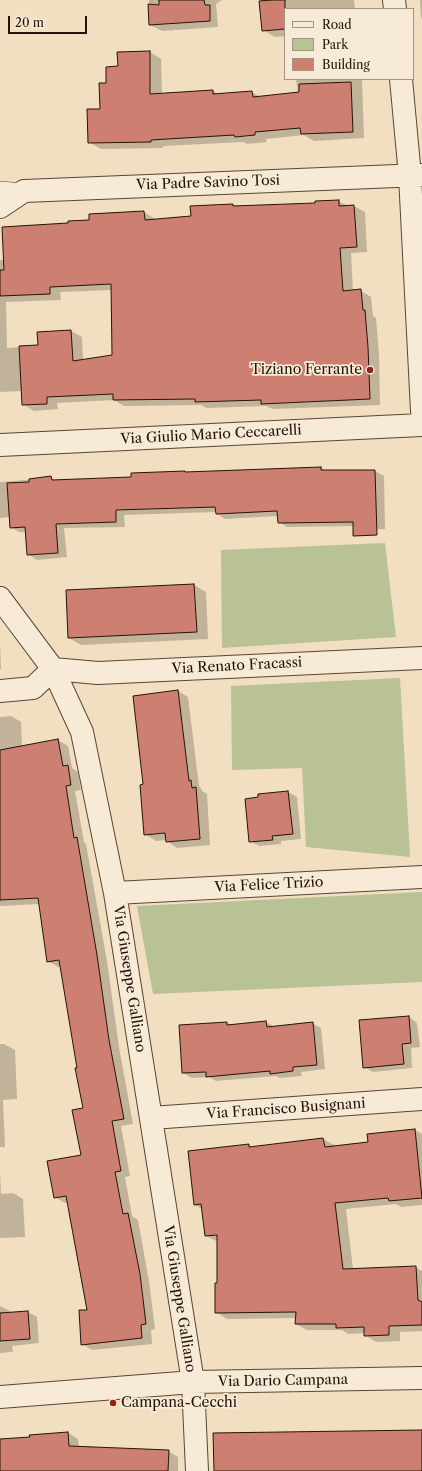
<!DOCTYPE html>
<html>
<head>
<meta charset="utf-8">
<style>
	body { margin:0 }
	#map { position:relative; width:422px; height:1471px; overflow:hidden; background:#f2dfc1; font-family:"Libre Caslon Text",serif }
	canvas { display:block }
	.legend { position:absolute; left:284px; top:8px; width:130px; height:72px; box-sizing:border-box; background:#f7ead7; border:1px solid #a39484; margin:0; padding:5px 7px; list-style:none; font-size:12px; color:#241308 }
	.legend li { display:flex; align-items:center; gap:8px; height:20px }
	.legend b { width:20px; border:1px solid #a39484 }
	.scale { position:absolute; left:8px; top:16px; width:79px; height:18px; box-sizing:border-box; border:2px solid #241308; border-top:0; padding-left:5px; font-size:12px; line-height:14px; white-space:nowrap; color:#241308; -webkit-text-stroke:3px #f7ead7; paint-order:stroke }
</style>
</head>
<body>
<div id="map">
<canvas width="422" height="1471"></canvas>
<ul class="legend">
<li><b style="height:5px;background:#f7ead7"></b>Road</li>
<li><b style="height:11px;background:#b8c294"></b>Park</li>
<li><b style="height:11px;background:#cd8072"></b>Building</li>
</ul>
<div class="scale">20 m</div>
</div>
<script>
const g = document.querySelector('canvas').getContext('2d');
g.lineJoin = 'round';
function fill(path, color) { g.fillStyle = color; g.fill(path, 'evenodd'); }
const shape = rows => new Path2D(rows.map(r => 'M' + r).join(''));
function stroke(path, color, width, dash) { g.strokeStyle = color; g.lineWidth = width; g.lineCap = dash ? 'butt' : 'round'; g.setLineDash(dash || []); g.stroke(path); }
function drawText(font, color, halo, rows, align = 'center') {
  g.font = font + ' "Libre Caslon Text",serif'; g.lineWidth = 3.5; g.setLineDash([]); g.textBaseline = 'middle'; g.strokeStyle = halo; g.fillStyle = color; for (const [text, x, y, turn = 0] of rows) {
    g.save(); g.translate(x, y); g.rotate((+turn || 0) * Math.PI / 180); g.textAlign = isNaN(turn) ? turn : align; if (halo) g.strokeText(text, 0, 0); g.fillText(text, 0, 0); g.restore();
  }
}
const green = shape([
	[385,543,396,637,222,648,221,550],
	[400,678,410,857,306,847,302,768,232,770,231,686],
	[422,892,422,982,153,994,137,906]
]);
const shadow = shape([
	[149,0,222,0,216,4,218,27,162,31,150,25],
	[260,0,354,0,355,9,285,9,285,36,275,37,263,30],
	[420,0,422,0,422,19,421,18],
	[150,52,161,59,162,94,213,91,219,95,252,92,260,97,298,94,296,79,362,79,364,138,314,141,304,135,266,139,267,142,247,144,244,142,163,146,163,148,101,149,89,142,101,110,107,84,119,67],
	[338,201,348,206,354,206,365,212,367,252,351,253,353,291,361,291,371,297,373,316,376,318,379,354,380,405,273,409,266,406,207,408,201,405,124,406,114,400,57,403,58,409,34,411,23,404,22,391,0,392,0,260,4,260,69,224,144,212,155,219,155,220,192,217,233,205,237,207,316,204],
	[112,290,113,356,83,360,82,337,71,331,40,346,7,348,6,302,61,300,60,292],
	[321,468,326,471,375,471,384,476,385,529,363,530,356,526,287,527,279,522,278,516,225,519,217,514,216,512,124,515,125,527,64,528,67,557,37,560,28,554,26,532,19,532,11,527,10,517,0,518,0,482,51,478,57,481],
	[194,585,206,592,208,639,81,645,69,638,67,591],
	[0,643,1,669,0,669],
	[178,691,188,697,199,786,201,788,202,791,207,794,210,845,177,848,167,841,166,840,156,841,145,834,145,785],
	[11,716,21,722,22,747,58,740,68,746,72,768,78,772,81,790,75,791,84,842,86,844,107,961,119,1047,133,1124,121,1126,130,1176,125,1177,132,1216,138,1220,149,1281,155,1329,151,1330,152,1344,92,1350,82,1344,88,1312,68,1202,65,1203,55,1197,82,1156,84,1109,61,967,58,967,48,961,40,904,0,906,0,717],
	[288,792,297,797,301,839,281,841,281,844,259,846,250,841],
	[409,1017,417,1023,420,1047,411,1048,412,1068,373,1072,364,1067],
	[266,1022,275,1027,312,1023,321,1028,325,1069,301,1072,302,1076,280,1078,276,1076,216,1081,209,1077,192,1078,183,1073,227,1023,232,1026],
	[0,1044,4,1044,15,1050,17,1099,3,1100,5,1147,0,1147],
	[415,1130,422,1134,422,1205,401,1207,396,1204,346,1209,353,1269,415,1267,422,1271,422,1331,400,1332,400,1341,376,1342,365,1335,365,1333,348,1334,342,1330,307,1330,296,1324,296,1318,227,1319,216,1312,218,1285,218,1242,206,1236,202,1209,195,1205,249,1145,253,1148,323,1139,334,1145,335,1146,369,1143],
	[0,1170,1,1194,13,1193,23,1199,25,1237,0,1238],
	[0,1306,10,1311,10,1313,28,1312,37,1317,39,1343,12,1346,13,1352,0,1353],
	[68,1433,78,1439,79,1447,168,1451,178,1457,178,1471,0,1471,0,1440,31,1438,30,1436]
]);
const building = shape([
	[159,0,204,0,205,5,210,5,210,21,149,25,148,4,159,5,159,0],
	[273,0,285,0,285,29,262,31,259,1,273,0],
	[150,51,150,94,213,90,213,94,252,91,253,97,299,92,299,84,351,82,353,132,301,134,300,128,255,132,255,135,235,137,234,135,151,140,151,142,88,143,87,109,100,109,99,83,106,83,106,67,118,66,117,52,150,51],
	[339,200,339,206,354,205,357,247,340,248,343,291,361,289,363,310,365,310,368,347,370,399,261,404,261,400,195,402,195,399,113,400,113,394,47,397,47,404,22,405,19,346,38,345,37,332,71,330,73,361,112,355,111,284,50,287,50,294,0,296,0,270,4,270,2,227,68,223,68,221,89,220,89,214,144,211,145,220,191,216,190,206,233,204,233,206,315,203,315,201,339,200],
	[321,467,321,470,375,470,377,535,353,536,353,522,278,523,277,511,216,514,215,507,116,510,116,522,56,524,58,553,27,555,25,527,10,528,7,483,29,482,29,479,51,476,52,480,131,477,131,473,185,471,185,472,321,467],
	[194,584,197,632,68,638,66,590,194,584],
	[178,690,189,781,191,780,192,788,196,787,200,839,166,842,165,833,144,835,140,785,143,784,133,696,178,690],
	[58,739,63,766,68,765,71,785,66,786,74,838,77,837,97,955,109,1040,124,1119,112,1121,121,1171,115,1172,123,1214,128,1213,140,1274,146,1324,141,1325,142,1338,81,1345,79,1310,87,1310,66,1196,54,1198,47,1161,81,1155,72,1110,83,1108,75,1068,77,1068,59,960,47,962,38,898,0,900,0,750,58,739],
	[288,791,293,834,272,836,273,840,249,842,245,799,258,797,258,794,288,791],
	[409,1016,411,1043,402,1044,404,1064,363,1068,359,1020,409,1016],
	[266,1021,267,1027,313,1022,317,1065,293,1067,293,1071,270,1074,270,1071,206,1077,206,1072,182,1073,179,1025,227,1022,227,1025,266,1021],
	[415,1129,422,1198,389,1201,388,1198,335,1203,343,1269,416,1266,418,1300,422,1302,422,1325,389,1326,389,1335,364,1336,364,1327,336,1328,336,1324,295,1324,296,1312,215,1313,215,1283,217,1283,217,1235,205,1236,201,1204,194,1205,188,1151,249,1144,249,1147,323,1138,325,1147,368,1142,367,1134,415,1129],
	[28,1311,30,1339,0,1341,0,1313,28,1311],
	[422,1430,422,1471,214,1471,213,1433,422,1430],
	[68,1432,69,1446,169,1450,168,1471,0,1471,0,1439,30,1437,29,1435,68,1432]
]);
const lane = shape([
	[0,189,24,191]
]);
const street = shape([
	[394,0,395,9],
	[401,79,410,176,422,411],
	[0,207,24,191,422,175],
	[0,445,422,425],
	[0,598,53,669,82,732,115,893,193,1382,197,1471],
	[53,669,98,673,422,658],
	[0,691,33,688,53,669],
	[115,893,422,877],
	[151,1118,422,1099],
	[0,1397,193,1382,422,1378]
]);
const markers = [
	[370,370,4,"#8f2418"],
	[113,1403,4,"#8f2418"]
];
const streetNames = [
	["Via Padre Savino Tosi",208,183,-2],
	["Via Giulio Mario Ceccarelli",211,435,-3],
	["Via Renato Fracassi",237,666,-3],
	["Via Felice Trizio",269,885,-3],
	["Via Giuseppe Galliano",129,979,81],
	["Via Francisco Busignani",286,1109,-4],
	["Via Giuseppe Galliano",179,1299,81],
	["Via Dario Campana",283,1381,-1]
];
const poiNames = [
	["Tiziano Ferrante",362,370],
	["Campana-Cecchi",121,1403,"left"]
];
fill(green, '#b8c294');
fill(shadow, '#0003');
fill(building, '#cd8072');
stroke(building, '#241308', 1);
stroke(lane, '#584636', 16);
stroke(street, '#584636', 24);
stroke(lane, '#f7ead7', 15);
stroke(street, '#f7ead7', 22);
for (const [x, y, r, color] of markers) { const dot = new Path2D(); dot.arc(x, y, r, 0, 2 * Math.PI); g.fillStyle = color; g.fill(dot); stroke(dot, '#f7ead7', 1.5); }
drawText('14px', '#241308', '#f7ead7', streetNames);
drawText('14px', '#241308', '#f7ead7', poiNames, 'right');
</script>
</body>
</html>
